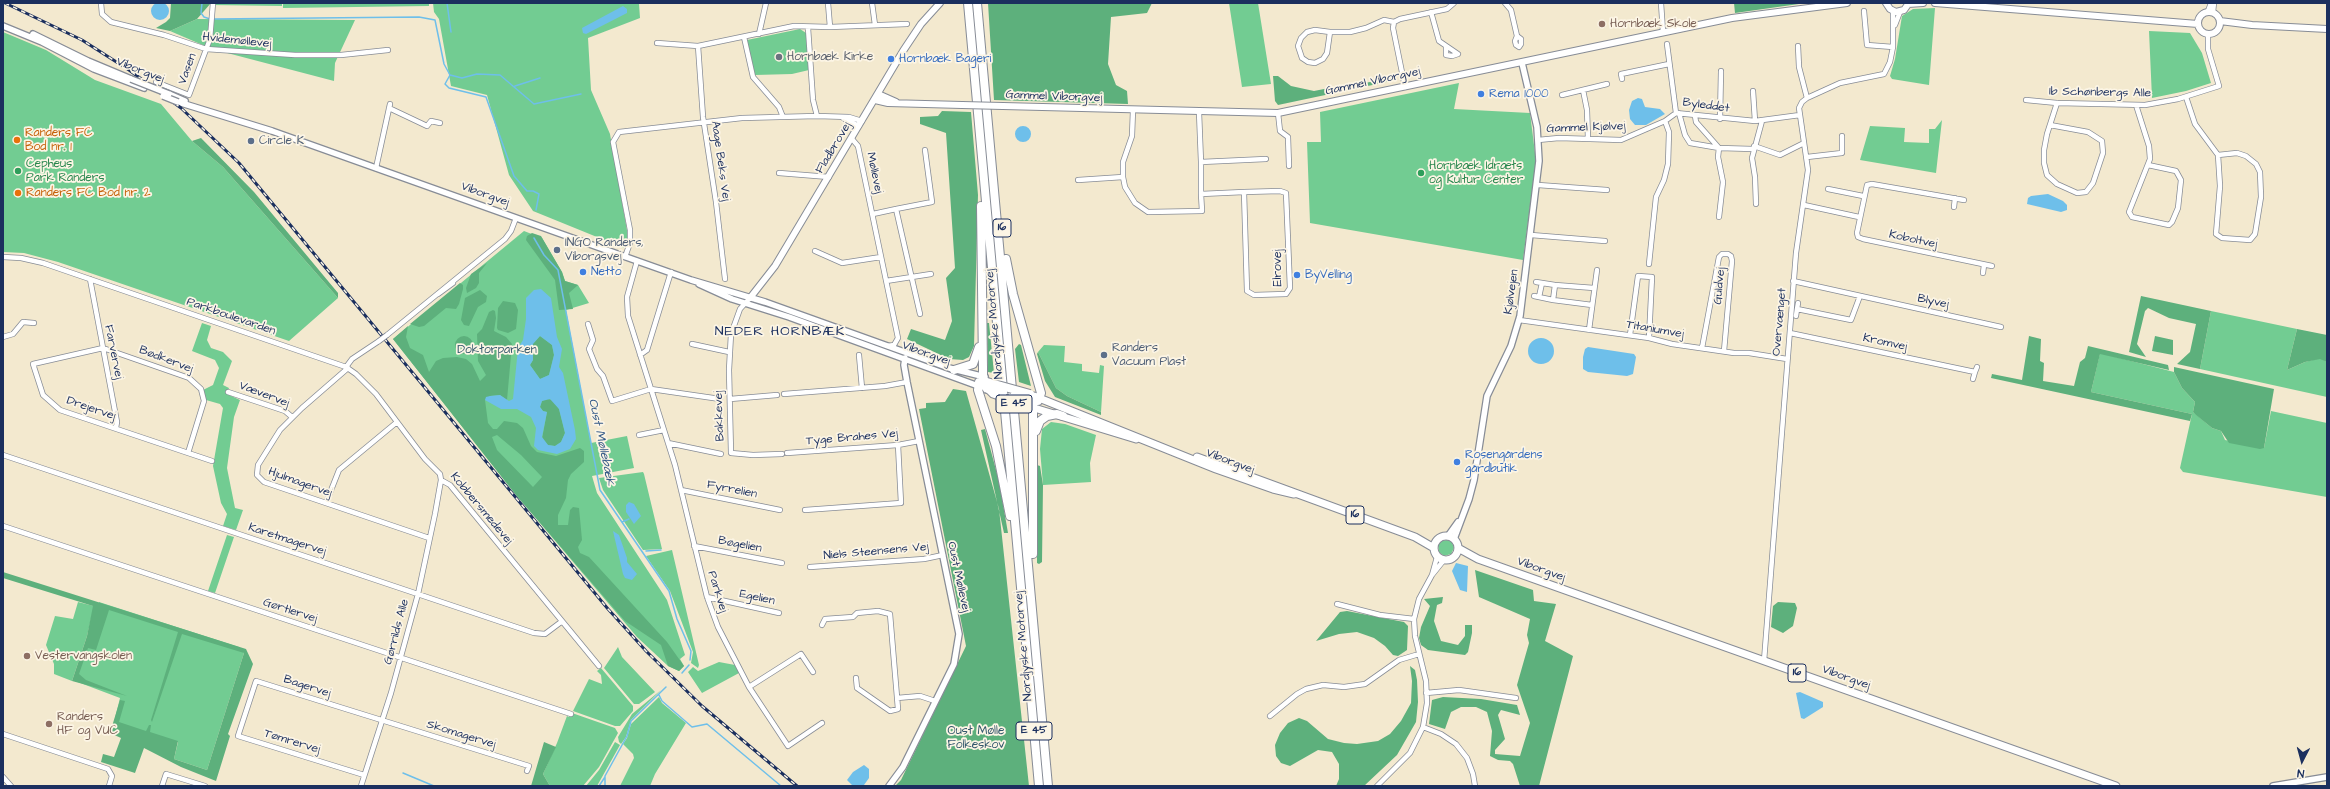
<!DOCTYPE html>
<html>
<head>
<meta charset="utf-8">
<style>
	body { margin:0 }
	#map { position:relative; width:2330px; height:789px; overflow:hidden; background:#f3e9cf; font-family:"Architects Daughter",sans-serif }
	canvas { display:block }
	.frame { position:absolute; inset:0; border:4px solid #1b2f5e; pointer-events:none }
	.north { position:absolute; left:2282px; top:741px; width:40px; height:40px; -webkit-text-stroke:3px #fcf5e5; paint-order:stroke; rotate:186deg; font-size:11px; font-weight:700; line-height:16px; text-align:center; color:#1b2f5e }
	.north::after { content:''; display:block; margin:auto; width:14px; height:18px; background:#1b2f5e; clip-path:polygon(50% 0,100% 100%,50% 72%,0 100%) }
</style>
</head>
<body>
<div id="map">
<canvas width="2330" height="789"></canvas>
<div class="frame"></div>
<div class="north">N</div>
</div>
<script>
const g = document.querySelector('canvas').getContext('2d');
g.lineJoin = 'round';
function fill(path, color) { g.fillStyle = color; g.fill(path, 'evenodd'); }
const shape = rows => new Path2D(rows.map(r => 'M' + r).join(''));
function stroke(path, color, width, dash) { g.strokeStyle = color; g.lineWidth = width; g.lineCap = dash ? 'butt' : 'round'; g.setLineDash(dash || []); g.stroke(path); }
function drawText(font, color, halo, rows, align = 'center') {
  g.font = font + ' "Architects Daughter",sans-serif'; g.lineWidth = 3.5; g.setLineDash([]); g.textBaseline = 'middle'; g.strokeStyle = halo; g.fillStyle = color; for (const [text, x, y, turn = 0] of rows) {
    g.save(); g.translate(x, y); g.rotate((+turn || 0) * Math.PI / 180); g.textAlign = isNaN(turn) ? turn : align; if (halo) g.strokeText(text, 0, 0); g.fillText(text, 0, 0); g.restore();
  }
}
const green = shape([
	[211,3,282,3,282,6,211,5],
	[283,3,429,3,429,6,283,8],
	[433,3,642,3,639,4,640,18,588,38,591,90,610,134,628,236,624,248,533,211,509,175,487,95,451,86,439,19,434,12],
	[1229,3,1258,3,1271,84,1242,87],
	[1935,8,1929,85,1892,79,1890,76,1895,59,1902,16,1913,9],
	[197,19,355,20,335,63,334,81,212,49,170,31],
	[800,29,806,33,809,70,792,74,755,75,747,40],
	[2149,31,2190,33,2202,53,2211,83,2186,91,2152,98],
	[3,32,46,50,95,80,161,104,192,141,223,167,338,298,289,341,58,262,24,253,3,252],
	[1459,83,1454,109,1530,113,1536,161,1523,260,1310,223,1307,142,1321,142,1320,112],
	[1942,120,1936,173,1860,160,1870,126,1905,128,1904,142,1929,143,1929,129,1935,129],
	[524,231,542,238,562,272,565,281,578,285,589,303,566,310,591,443,627,436,634,468,592,476,597,493,667,600,685,655,680,659,684,666,679,671,668,666,637,637,516,495,393,339],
	[2211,311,2297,329,2287,370,2305,362,2320,358,2327,362,2327,397,2200,369],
	[202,323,211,326,207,340,211,348,223,352,232,361,223,385,229,388,227,394,240,400,234,417,227,468,235,508,243,510,236,530,223,526,227,514,221,503,213,466,223,408,220,404,206,400,203,390,213,385,219,368,215,360,192,351],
	[1044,345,1065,346,1064,362,1082,364,1082,371,1099,373,1100,365,1104,366,1101,412,1067,396,1056,388,1038,352],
	[2100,353,2174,372,2182,388,2195,402,2193,412,2212,428,2221,431,2225,440,2264,448,2271,411,2327,423,2327,497,2183,472,2180,468,2192,414,2091,392],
	[1051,422,1065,424,1096,435,1090,463,1091,482,1043,485,1040,449,1042,429],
	[643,472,644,474,662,549,643,550,603,490,599,478],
	[227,535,234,537,215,593,208,591],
	[1447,540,1452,542,1454,548,1451,554,1444,556,1439,552,1438,545,1441,541],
	[672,550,699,665,698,668,691,663,693,652,670,591,646,556],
	[78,602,94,606,87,636,72,681,54,674,54,664,46,645,55,616,73,619],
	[99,602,239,647,244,653,207,770,174,759,178,742,114,722,120,698,75,681],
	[618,647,622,657,655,692,639,704,634,704,604,668],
	[719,662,735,665,739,673,702,693,688,672,693,667,698,671],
	[601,668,633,706,633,711,620,726,615,726,573,711,589,679,602,684,601,675,597,671],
	[661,690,631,720,626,737,621,744,619,742,618,737,632,714],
	[659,697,662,703,686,723,655,774,650,786,620,786,634,758,633,754,623,744,627,738,631,724],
	[572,713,615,728,618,733,599,767,583,786,550,786,543,774,557,743,567,716,569,717],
	[615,742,620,745,597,786,586,786,599,770]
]);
const forest = shape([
	[171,3,211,3,197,19,170,31,156,28,166,22,170,18],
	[988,3,1152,3,1147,13,1111,17,1108,64,1116,85,1127,91,1128,104,994,100],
	[1734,3,1806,3,1735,13],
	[1273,76,1278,76,1291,86,1314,91,1359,82,1360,84,1395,77,1396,80,1278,105,1275,101],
	[942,111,971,112,978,195,974,346,969,357,963,360,949,359,907,339,911,329,945,340,952,321,946,278,955,268,946,133,920,124,920,117,938,116],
	[201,138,254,192,338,293,338,298,223,167,192,141],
	[532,233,541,236,562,272,565,281,578,285,569,293,573,309,559,310,555,280,526,240,527,236],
	[487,263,479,273,479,283,476,288,467,293,466,288,471,274],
	[460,283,463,285,463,289,459,304,456,309,446,308,424,326,419,327,410,324],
	[480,290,487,296,486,302,478,307,469,326,464,325,461,320,465,298],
	[2141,296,2211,311,2200,369,2177,364,2190,352,2196,324,2169,318,2148,308,2145,311,2137,344,2146,357,2129,352],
	[503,301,515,303,518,310,516,329,508,333,498,330,497,328,498,308],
	[493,310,495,311,496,318,494,331,506,337,512,344,507,400,500,395,490,396,485,400,488,423,493,429,497,429,504,421,517,423,523,428,531,446,537,452,556,456,580,448,584,451,584,462,571,474,568,480,566,498,558,515,558,525,568,525,570,510,573,507,579,508,582,540,578,547,580,553,589,557,667,642,684,666,679,671,668,666,661,645,625,621,516,495,393,339,408,326,406,337,410,348,423,355,429,372,436,361,443,358,457,357,466,359,472,364,480,381,486,375,478,361,477,334,482,329,489,312],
	[497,435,521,455,542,477,533,487,497,450,492,437],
	[987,323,989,323,994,373,988,372],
	[2297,329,2327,335,2327,362,2320,359,2305,362,2287,370],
	'455 345a9 9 0 1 1 18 0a9 9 0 1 1-18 0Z',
	[540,336,552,345,554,355,549,375,540,379,530,365,533,360,533,343],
	[2029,336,2041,339,2040,361,2044,363,2043,381,2074,386,2080,362,2085,358,2088,346,2168,365,2169,370,2100,354,2091,392,2192,414,2190,421,1991,378,1992,374,2022,380],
	[2155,336,2173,340,2173,355,2152,351],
	[1019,344,1021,345,1031,386,1019,382,1015,349],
	[1038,352,1056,388,1067,396,1101,412,1101,415,1055,397,1045,381,1037,354],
	[2174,367,2274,389,2264,448,2260,449,2229,443,2221,431,2212,428,2196,415,2193,412,2195,402,2182,388,2174,372],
	[953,389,966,391,999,509,1029,786,895,786,901,780,966,646,919,409,926,408,926,403,945,402],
	[547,399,553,400,559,409,565,433,561,442,555,446,548,445,542,439,547,412,543,411,540,407,542,401],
	[985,429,999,481,1008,533,1004,533,981,430],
	[1037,465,1040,466,1043,485,1042,562,1039,564,1037,563],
	[1475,570,1533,590,1534,601,1556,604,1545,641,1573,656,1539,786,1520,786,1513,764,1510,761,1498,760,1490,756,1492,731,1487,712,1476,707,1461,707,1451,712,1445,729,1429,724,1432,700,1443,697,1481,699,1517,705,1520,715,1501,710,1498,715,1505,739,1495,750,1495,754,1520,756,1530,723,1517,685,1529,643,1527,635,1530,619,1479,597],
	[3,572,246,649,253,664,228,734,230,736,216,781,181,767,144,748,135,773,101,762,103,754,114,757,121,738,110,733,120,700,125,701,119,722,146,731,149,725,151,725,150,732,178,741,174,759,207,770,244,653,182,634,152,722,151,720,178,632,109,610,96,650,88,648,79,674,86,680,127,696,72,681,87,636,93,606,3,578],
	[1443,597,1442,603,1437,605,1434,621,1441,641,1458,645,1465,636,1465,625,1472,625,1472,633,1468,652,1465,655,1428,650,1421,645,1419,638,1421,627,1430,606,1424,599],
	[1778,602,1795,603,1797,608,1793,626,1783,633,1771,627,1773,606],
	[1347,611,1404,622,1408,626,1407,650,1398,656,1393,655,1385,646,1374,638,1357,632,1339,634,1316,641,1340,612],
	[1410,666,1415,670,1417,680,1418,702,1416,722,1397,755,1364,786,1336,786,1339,779,1339,764,1332,752,1318,750,1290,766,1281,763,1276,756,1275,745,1280,733,1288,723,1299,718,1307,721,1328,739,1344,743,1357,744,1378,741,1390,734,1401,721,1411,703,1412,681],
	[544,742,556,747,543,774,550,786,531,786]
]);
const water = shape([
	'151 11a9 9 0 1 1 18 0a9 9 0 1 1-18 0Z',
	[623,6,627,9,627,13,586,34,583,33,582,28],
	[1638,98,1642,99,1645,107,1660,109,1665,114,1646,125,1635,125,1630,119,1629,110,1632,101],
	'1015 134a8 8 0 1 1 16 0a8 8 0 1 1-16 0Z',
	[2048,194,2063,201,2067,205,2067,210,2061,212,2027,204,2028,198,2031,196],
	[541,289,551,298,557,337,562,349,559,367,563,373,575,430,576,439,570,449,557,454,538,450,534,446,536,428,531,417,517,409,501,409,485,400,486,397,490,396,500,395,509,401,513,399,518,348,523,340,526,319,526,298,534,290],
	[540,336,552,345,554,355,549,375,540,379,530,365,533,360,533,344],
	[550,399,559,409,565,433,561,442,555,446,548,445,542,437,547,412,543,411,540,407,542,401],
	'1528 351a13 13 0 1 1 26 0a13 13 0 1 1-26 0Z',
	[1588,347,1634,354,1636,357,1633,374,1627,376,1588,372,1583,369,1583,357,1585,349],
	[629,502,634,504,641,516,634,524,626,512,626,505],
	[613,531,619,535,627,558,627,562,637,574,632,580,625,578,623,574],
	[1456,563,1468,566,1467,592,1460,590,1452,571],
	[1800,692,1823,702,1823,707,1804,719,1801,718,1796,693],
	[864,765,869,769,869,778,864,785,853,786,847,780,853,772]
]);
const stream = shape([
	[202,3,201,13,204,17,210,19],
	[447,3,451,32],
	[213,19,419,17,435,20,444,64,450,75,445,84,449,88,486,97,514,176,527,191,533,191,539,194,536,210],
	[450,75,462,78,477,74,500,75,534,104,581,94],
	[515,86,540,78],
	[534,238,544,255,558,270,600,490,669,591,677,619,691,651,690,660],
	[622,522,629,519],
	[646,551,661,550],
	[682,673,689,665],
	[659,695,662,701,692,727,707,724,781,786],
	[403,773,434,786],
	[599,786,605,777],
	[605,786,605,776,627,736,631,721,666,687]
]);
const minor = shape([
	[101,3,102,14,111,22,164,35,206,49,295,55,341,55,388,50],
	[828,3,830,27],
	[872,3,875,25],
	[1505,3,1511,10,1517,36,1515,41,1516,45,1519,47,1521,44,1521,39,1517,36],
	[1661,3,1663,32],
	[1864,11,1867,45,1893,47],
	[2208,11,2211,3],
	[1431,12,1439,41,1458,54,1452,56,1446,55,1446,47],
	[2213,12,2214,3],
	[1895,25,1900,12],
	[808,28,813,100,817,116],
	[1330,32,1315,30,1307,32,1301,38,1298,46,1302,58,1308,62,1315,63,1323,59,1327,53,1330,32,1350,32,1366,28,1384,20,1394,22],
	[759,34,766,3],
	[744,37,753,77,779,107,783,117],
	[657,43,698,46,794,26,830,27,907,24],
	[1667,44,1676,113,1755,121,1800,115],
	[698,46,703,117,716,202,725,279],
	[1798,46,1799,67,1807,98],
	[1622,79,1621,74,1669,64],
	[156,82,189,95,210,39,213,3],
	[1405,87,1393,28,1394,22,1400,19,1447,9,1454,3],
	[1583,90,1587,110,1588,139],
	[1753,91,1755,121],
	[1562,95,1607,84],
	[2186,97,2195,124,2218,155,2220,186,2216,234,2222,238,2250,240,2255,234,2261,197,2260,172,2256,164,2246,156,2237,153,2218,155],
	[2026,100,2057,103,2145,105,2178,99,2219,86,2208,49,2208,34],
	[2136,105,2149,146,2150,159,2129,212,2132,217,2169,225,2172,222,2178,208,2181,180,2176,171,2148,165],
	[389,108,427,126,431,121,440,123],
	[1133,110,1132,136,1123,162,1123,177,1125,187,1135,203,1148,212,1202,211,1201,194],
	[1199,112,1201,162,1266,159],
	[1278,113,1280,131,1288,137,1289,166],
	[1679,113,1685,135,1690,143,1719,148,1753,149],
	[1695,116,1696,122,1719,148,1718,157,1723,182,1719,217],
	[843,118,859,126],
	[1720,119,1721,71],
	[2050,125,2088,132,2102,141,2103,153,2093,183,2086,192,2077,193,2057,184,2047,175,2044,163,2044,150,2047,134,2057,103],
	[852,139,858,146,898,338,894,345,888,346],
	[1538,140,1559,138,1621,140,1665,121,1676,113],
	[1754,146,1780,155,1804,143],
	[1807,157,1842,153,1842,136],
	[1201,162,1201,194,1244,192,1247,291,1254,295,1286,294,1290,288,1286,193,1280,191,1244,192],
	[376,168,390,104],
	[779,173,829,177],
	[1078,180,1123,177],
	[1538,185,1607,190],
	[1828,189,1863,196],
	[1964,200,1872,184,1867,185,1857,233,1858,237,1863,239,1992,266],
	[1756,204,1755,177,1752,158,1762,121],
	[1804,205,1859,217],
	[1954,207,1955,198],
	[873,214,896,209],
	[1531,235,1605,241],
	[815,251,842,263,881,257],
	[3,257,21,258,43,263,346,367,356,374,376,394,425,459,440,474,441,480,435,514,418,594,391,693,361,786],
	[625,257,630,243,630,230,613,142,619,132,742,118,817,116,849,117,862,121],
	[637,261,627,297,628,316,675,465,707,597,718,627,749,687,788,746,822,723],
	[1649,264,1656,197,1664,180,1668,164,1669,132,1665,121],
	[1983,273,1984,265],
	[90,279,117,422,116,428],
	[886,281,931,274],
	[1793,281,2001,327],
	[1536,282,1555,285],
	[438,294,453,283],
	[1534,296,1553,300],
	[1539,297,1542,283],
	[750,298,740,309,731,334,729,370,731,453,753,455,782,454],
	[1592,305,1553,300,1555,285,1594,288],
	[1797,309,1798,303],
	[920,314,896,209,932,202,925,150],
	[1796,316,1797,309,1851,320,1860,296],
	[1519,320,1649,338,1672,344,1734,353,1749,353,1787,359],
	[588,324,593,340,589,349,597,369,603,376,612,401,651,389,720,399],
	[1589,330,1597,270],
	[1790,333,1975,372,1977,367],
	[387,335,505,239,511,231,516,218],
	[1630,335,1638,276,1652,277,1649,338],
	[3,337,13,334,23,322,34,323],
	[692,344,729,352],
	[1702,348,1719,257,1722,254,1728,254,1731,256,1732,261,1724,351],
	[640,355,647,350,671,272],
	[859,355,862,388],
	[346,367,352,359,379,341],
	[348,368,302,408,280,430,258,465,257,475,264,482,429,538],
	[1973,379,1975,372],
	[228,392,285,411,292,417],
	[784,394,885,386,907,382],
	[730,399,777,395],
	[639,435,664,430],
	[668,443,721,454],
	[188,453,204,401,201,389,189,378,103,348,33,364,43,395,60,410,212,461],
	[787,453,898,445,919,441],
	[3,455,534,633,545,634,561,622],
	[441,480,450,485,599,666],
	[681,490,780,510],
	[326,503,339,470,397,422],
	[805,510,901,503,898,445],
	[3,526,571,714],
	[694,546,782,563],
	[810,567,924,559,943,555],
	[1432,575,1444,560],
	[707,597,779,613],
	[1337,604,1380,615,1414,619],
	[822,625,825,619,853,617,857,613,878,611,890,614,898,709,890,711,857,688,856,678],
	[1764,661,1796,253,1808,170,1799,108,1802,102,1807,98,1840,83,1884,74,1890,62,1893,47,1893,11],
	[749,687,801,654,813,672],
	[1426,693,1459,690,1516,698],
	[897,698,920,696,935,701],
	[1270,716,1297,694,1306,689,1323,685,1344,687,1365,684,1399,660,1419,654],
	[1423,727,1441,734,1456,744,1467,758,1473,774,1475,786],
	[3,734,108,769,112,776,109,786],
	[364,775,238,736,256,681,529,766,527,771],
	[3,777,11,786],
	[162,786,166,774,205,786],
	[1377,786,1410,753,1423,727,1427,703,1426,681,1415,636,1414,619,1419,599,1432,575,1437,557]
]);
const tertiary = shape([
	[3,26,42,42,94,69,144,88],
	[33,34,88,61,131,79],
	[169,94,185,101],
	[178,102,272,131,578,240,691,280,765,302,949,368,985,377],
	[699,284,732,299,789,317,981,387],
	[1448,536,1458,522],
	[1454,539,1469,499,1474,480,1487,396,1511,346,1520,316,1539,161,1537,127,1522,63],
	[889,786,903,767,954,664,959,634,907,382,904,365,905,358],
	[2273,786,2327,777]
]);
const secondary = shape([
	[1886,3,1890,9,1896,12,1904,10,1909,3],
	[1935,3,2198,24],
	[1908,4,1923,3],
	'2198 23a11 11 0 1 1 22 0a11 11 0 1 1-22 0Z',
	[2220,21,2252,25,2327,29],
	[878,94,896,102],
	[875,100,888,103,962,105],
	[1003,106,1278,113,1732,18,1847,3],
	[750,298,775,266,903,51,921,24,940,3]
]);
const primary = shape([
	[1034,396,1216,469,1273,489,1294,494],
	[1031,407,1136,439],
	[1197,457,1415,537,1434,548],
	'1434 548a12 12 0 1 1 24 0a12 12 0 1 1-24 0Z',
	[1458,548,1478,559,2116,786]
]);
const motorway = shape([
	[968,3,1039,786],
	[977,3,1048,786],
	[981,206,983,368,983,383,987,389],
	[1006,259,1013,294,1041,393,1038,401,1031,401],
	[954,370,973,364,979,347],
	[987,382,979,382,978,390,996,446,1010,516],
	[1036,431,1040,421,1047,416,1057,414,1063,416],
	[1033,554,1033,398]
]);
const rail = shape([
	[5,3,82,40,129,70,181,108,239,163,608,609,646,651,702,706,797,786]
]);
const minorBridge = shape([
	[379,341,387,335]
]);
const tertiaryBridge = shape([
	[131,79,169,94],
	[163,96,178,102]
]);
const secondaryBridge = shape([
	[962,105,1003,106]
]);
const primaryBridge = shape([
	[988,389,993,394,1031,407]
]);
const motorwayBridge = shape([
	[987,382,1030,394],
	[988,389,1003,392],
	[1014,396,1031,401]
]);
const markers = [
	[1602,24,4,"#8d6e63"],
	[779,57,4,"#6b7280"],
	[891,59,4,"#3f7fe0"],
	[1481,94,4,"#3f7fe0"],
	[17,140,4,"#e8710a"],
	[251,141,4,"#5c6f8a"],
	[18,171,4,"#2e9e5b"],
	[1421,173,4,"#2e9e5b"],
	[18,193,4,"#e8710a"],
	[557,250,4,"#5c6f8a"],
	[583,272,4,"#3f7fe0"],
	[1297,275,4,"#3f7fe0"],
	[1104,355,4,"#5c6f8a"],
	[1457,462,4,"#3f7fe0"],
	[27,656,4,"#8d6e63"],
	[49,724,4,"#8d6e63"]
];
const shields = [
	[1002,228,18],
	[1014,404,36],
	[1355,515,18],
	[1797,673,18],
	[1034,731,36]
];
const shieldNames = [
	["16",1002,228],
	["E 45",1014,404],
	["16",1355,515],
	["16",1797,673],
	["E 45",1034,731]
];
const educationNames = [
	["Hornbæk Skole",1610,24],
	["Vestervangskolen",35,656],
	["Randers",57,717],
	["HF og VUC",57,731]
];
const streetNames = [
	["Hvidemøllevej",237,41,6],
	["Vasen",188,69,-70],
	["Viborgvej",140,71,22],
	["Gammel Viborgvej",1373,82,-12],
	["Ib Schønbergs Alle",2100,93,1],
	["Gammel Viborgvej",1054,97,2],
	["Byleddet",1706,106,8],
	["Gammel Kjølvej",1586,128,-2],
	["Fladbrovej",834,148,-59],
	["Aage Beks Vej",720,161,82],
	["Møllevej",874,173,78],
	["Viborgvej",485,195,20],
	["Koboltvej",1913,240,12],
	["Elrovej",1278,268,-90],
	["Guldvej",1720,286,-85],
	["Kjølvejen",1512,292,-82],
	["Blyvej",1933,302,12],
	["Parkboulevarden",231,317,19],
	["Overvænget",1780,322,-85],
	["Nordjyske Motorvej",995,324,-95],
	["Titaniumvej",1655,330,10],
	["Kromvej",1885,343,12],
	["Farvervej",113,352,79],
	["Viborgvej",926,354,20],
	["Bødkervej",166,360,21],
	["Vævervej",264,395,21],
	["Drejervej",91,409,19],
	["Bakkevej",720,416,-92],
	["Tyge Brahes Vej",852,438,-5],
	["Viborgvej",1230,462,21],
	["Hjulmagervej",300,483,20],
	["Fyrrelien",732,490,11],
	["Kobbersmedevej",481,509,50],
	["Karetmagervej",287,540,18],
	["Bøgelien",740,545,11],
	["Niels Steensens Vej",876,552,-5],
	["Viborgvej",1541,570,20],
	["Oust Møllevej",958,577,78],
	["Parkvej",717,592,73],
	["Egelien",757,598,12],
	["Gørtlervej",290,611,18],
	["Gørrilds Alle",397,632,-75],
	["Nordjyske Motorvej",1024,646,-95],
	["Viborgvej",1846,678,20],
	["Bagervej",307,687,18],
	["Skomagervej",461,735,17],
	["Tømrervej",292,742,17]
];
const worshipNames = [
	["Hornbæk Kirke",787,57]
];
const shopNames = [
	["Hornbæk Bageri",899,59],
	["Rema 1000",1489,94],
	["Netto",591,272],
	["ByVelling",1305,275],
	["Rosengårdens",1465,455],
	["gårdbutik",1465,469]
];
const foodNames = [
	["Randers FC",25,133],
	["Bod nr. 1",25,147],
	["Randers FC Bod nr. 2",26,193]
];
const serviceNames = [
	["Circle K",259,141],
	["INGO Randers,",565,243],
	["Viborgsvej",565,257],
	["Randers",1112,348],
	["Vacuum Plast",1112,362]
];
const leisureNames = [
	["Cepheus",26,164],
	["Park Randers",26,178],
	["Hornbæk Idræts",1429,166],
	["og Kultur Center",1429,180]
];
const parkNames = [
	["Doktorparken",497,350],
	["Oust Mølle",976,731],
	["Folkeskov",976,745]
];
const waterNames = [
	["Oust Møllebæk",601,442,78]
];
const quarterNames = [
	["NEDER HORNBÆK",780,332]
];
fill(green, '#72cc92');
fill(forest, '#5db07c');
fill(water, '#6ebfea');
stroke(stream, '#6ebfea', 1.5);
stroke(minor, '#878c96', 6);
stroke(tertiary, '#878c96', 8);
stroke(secondary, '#878c96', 8);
stroke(primary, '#878c96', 9);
stroke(motorway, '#878c96', 10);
stroke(minor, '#fff', 4.5);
stroke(tertiary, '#fff', 5.5);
stroke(secondary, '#fff', 6);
stroke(primary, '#fff', 7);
stroke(motorway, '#fff', 8);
stroke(rail, '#1b2f5e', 3);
stroke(rail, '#fcf5e5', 1.5, [4.5]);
stroke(minorBridge, '#878c96', 6, []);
stroke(tertiaryBridge, '#878c96', 8, []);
stroke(secondaryBridge, '#878c96', 8, []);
stroke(primaryBridge, '#878c96', 9, []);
stroke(motorwayBridge, '#878c96', 10, []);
stroke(minorBridge, '#fff', 4.5);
stroke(tertiaryBridge, '#fff', 5.5);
stroke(secondaryBridge, '#fff', 6);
stroke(primaryBridge, '#fff', 7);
stroke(motorwayBridge, '#fff', 8);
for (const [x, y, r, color] of markers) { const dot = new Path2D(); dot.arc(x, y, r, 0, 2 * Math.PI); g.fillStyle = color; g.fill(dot); stroke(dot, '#fcf5e5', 1.5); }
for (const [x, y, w] of shields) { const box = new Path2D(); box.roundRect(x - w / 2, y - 9, w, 18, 3); g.fillStyle = '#fcf5e5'; g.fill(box); stroke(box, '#1b2f5e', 1); }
drawText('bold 11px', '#1b2f5e', null, shieldNames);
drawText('12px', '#785e54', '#fcf5e5', educationNames, 'left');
drawText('12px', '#1b2f5e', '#fcf5e5', streetNames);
drawText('12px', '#5b616d', '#fcf5e5', worshipNames, 'left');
drawText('12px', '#366cbe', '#fcf5e5', shopNames, 'left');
drawText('12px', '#c56008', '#fcf5e5', foodNames, 'left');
drawText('12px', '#4e5e75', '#fcf5e5', serviceNames, 'left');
drawText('12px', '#27864d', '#fcf5e5', leisureNames, 'left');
drawText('12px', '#31566b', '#fcf5e5', parkNames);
drawText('italic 13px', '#345a88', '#fcf5e5', waterNames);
g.letterSpacing = '1px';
drawText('14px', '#1b2f5e', '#fcf5e5', quarterNames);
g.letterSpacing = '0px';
</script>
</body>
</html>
